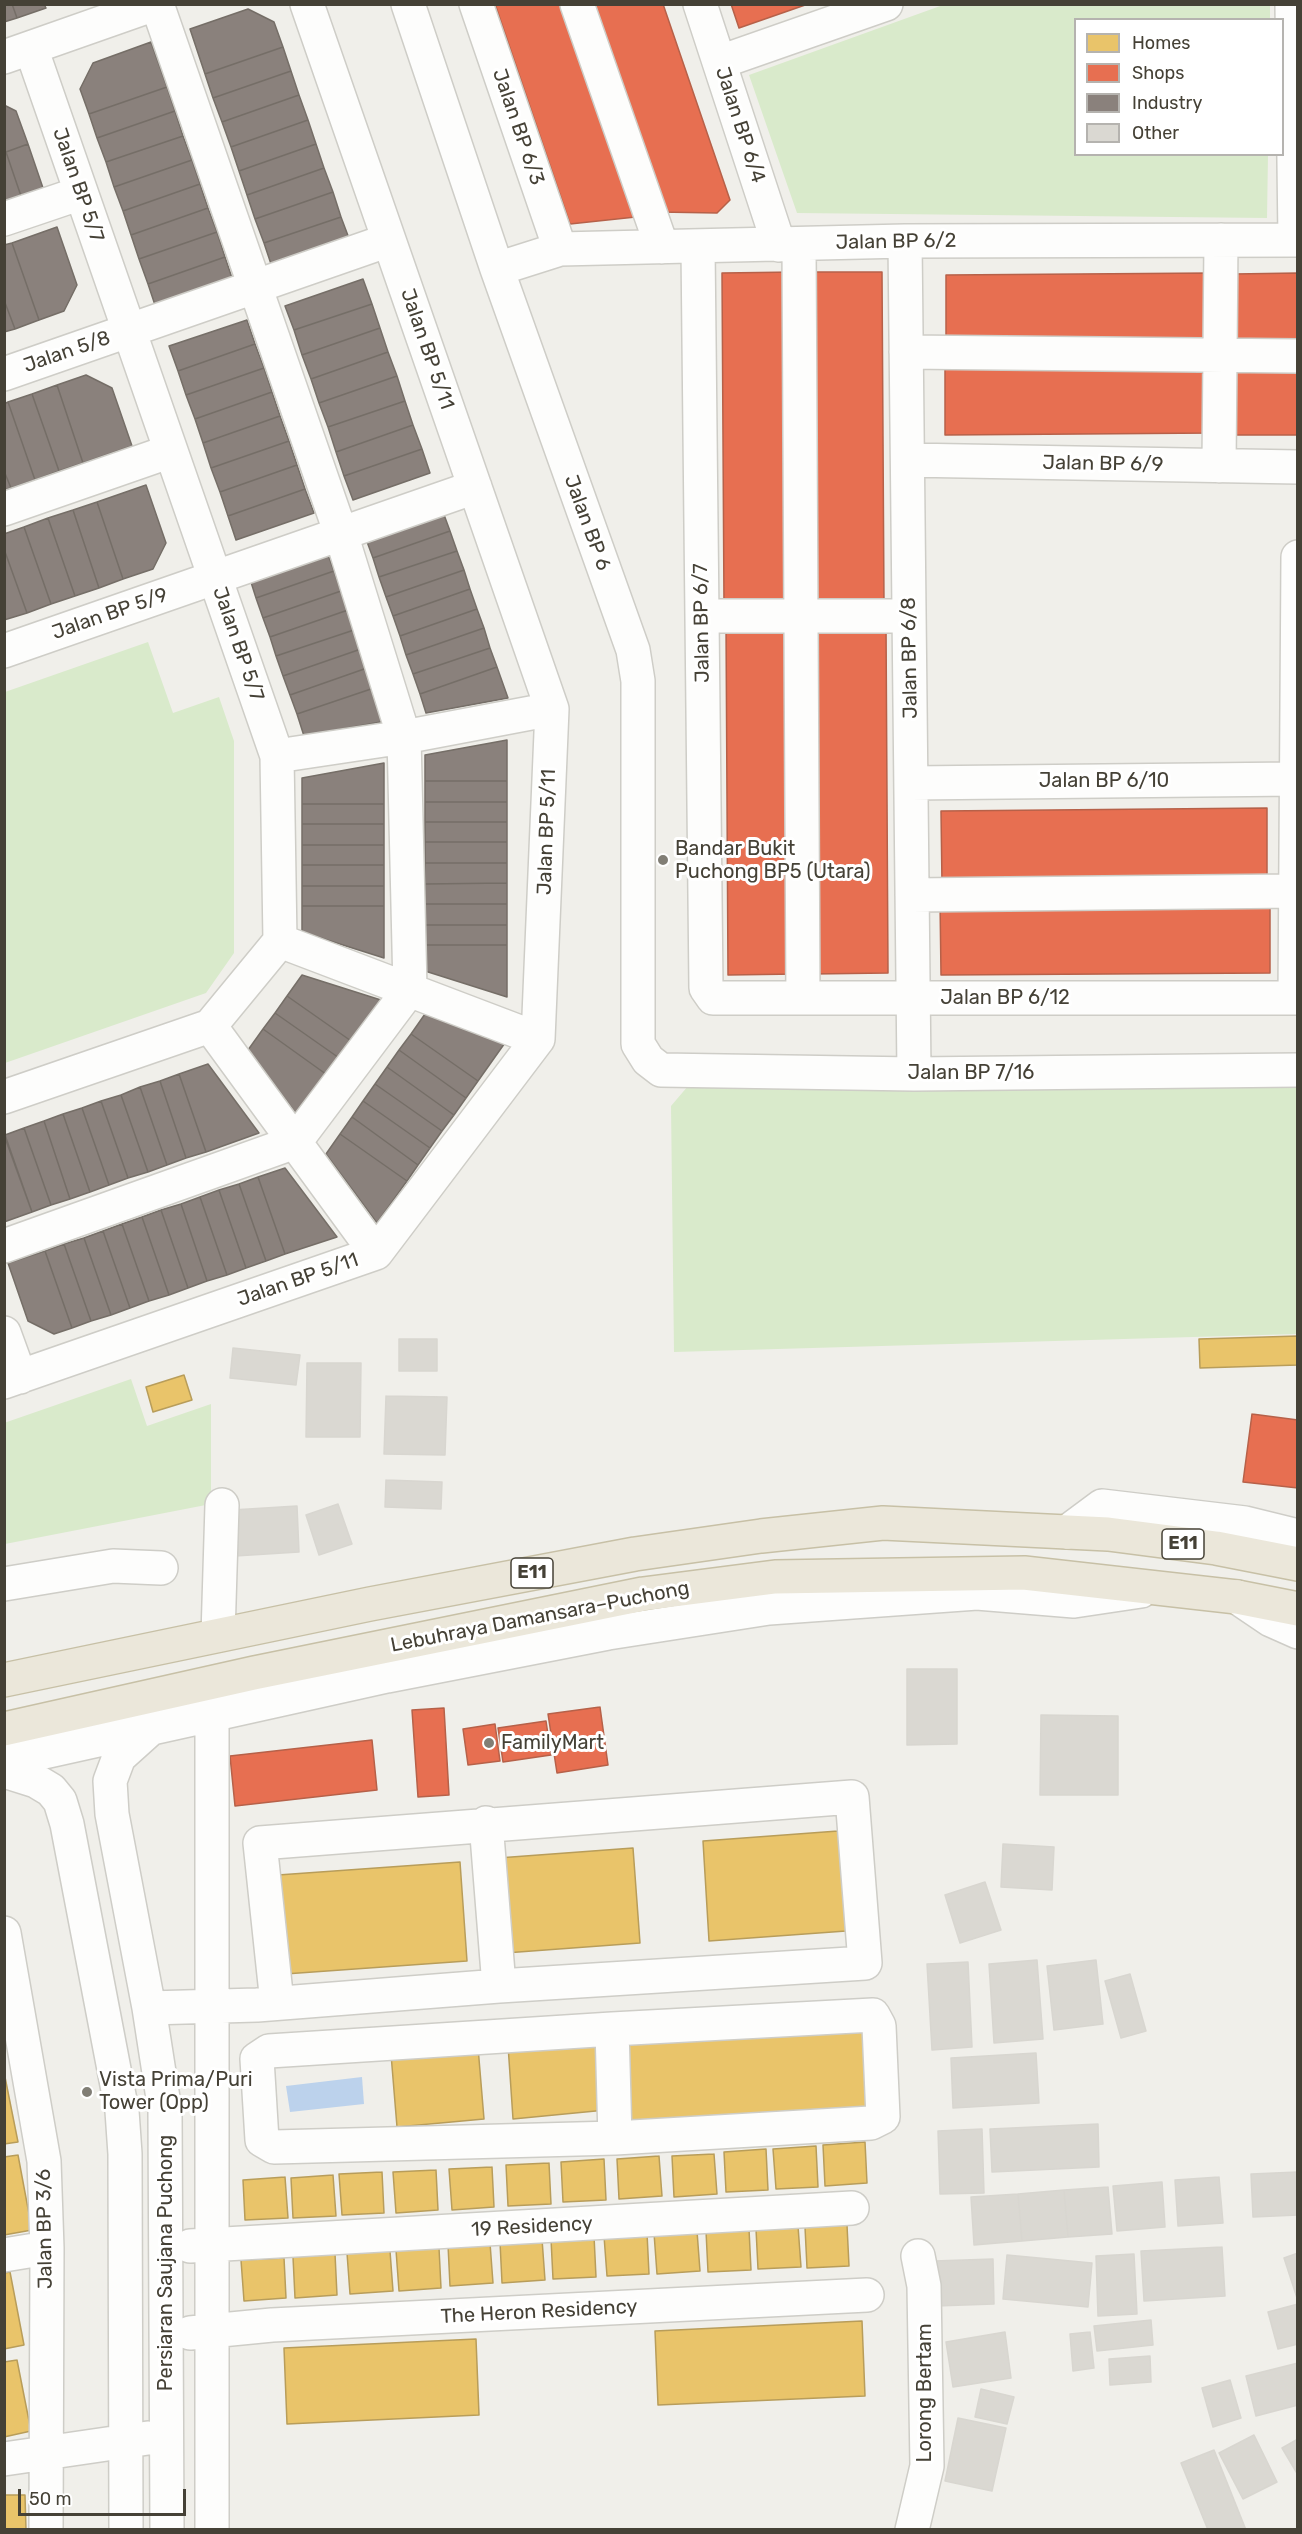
<!DOCTYPE html>
<html>
<head>
<meta charset="utf-8">
<style>
	body { margin:0 }
	#map { position:relative; width:1302px; height:2534px; overflow:hidden; background:#f0efea; font-family:Rubik,sans-serif }
	canvas { display:block }
	.frame { position:absolute; inset:0; border:6px solid #454136; pointer-events:none }
	.legend { position:absolute; left:1074px; top:18px; width:210px; height:138px; box-sizing:border-box; background:#fff; border:2px solid #b5b3af; margin:0; padding:8px 10px; list-style:none; font-size:18px; color:#454136 }
	.legend li { display:flex; align-items:center; gap:12px; height:30px }
	.legend b { width:30px; border:2px solid #b5b3af }
	.scale { position:absolute; left:18px; top:2489px; width:168px; height:27px; box-sizing:border-box; border:3px solid #454136; border-top:0; padding-left:8px; font-size:18px; line-height:21px; white-space:nowrap; color:#454136; -webkit-text-stroke:4px #fff; paint-order:stroke }
</style>
</head>
<body>
<div id="map">
<canvas width="1302" height="2534"></canvas>
<div class="frame"></div>
<ul class="legend">
<li><b style="height:16px;background:#e9c46a"></b>Homes</li>
<li><b style="height:16px;background:#e76f51"></b>Shops</li>
<li><b style="height:16px;background:#8a817c"></b>Industry</li>
<li><b style="height:16px;background:#dad8d2"></b>Other</li>
</ul>
<div class="scale">50 m</div>
</div>
<script>
const g = document.querySelector('canvas').getContext('2d');
g.lineJoin = 'round';
function fill(path, color) { g.fillStyle = color; g.fill(path, 'evenodd'); }
const shape = rows => new Path2D(rows.map(r => 'M' + r).join(''));
function stroke(path, color, width, dash) { g.strokeStyle = color; g.lineWidth = width; g.lineCap = dash ? 'butt' : 'round'; g.setLineDash(dash || []); g.stroke(path); }
function drawText(font, color, halo, rows, align = 'center') {
  g.font = font + ' Rubik,sans-serif'; g.lineWidth = 6; g.setLineDash([]); g.textBaseline = 'middle'; g.strokeStyle = halo; g.fillStyle = color; for (const [text, x, y, turn = 0] of rows) {
    g.save(); g.translate(x, y); g.rotate((+turn || 0) * Math.PI / 180); g.textAlign = isNaN(turn) ? turn : align; if (halo) g.strokeText(text, 0, 0); g.fillText(text, 0, 0); g.restore();
  }
}
const green = shape([
	[943,5,1270,5,1270,19,1076,20,1076,154,1268,155,1267,218,797,213,749,75],
	[148,642,173,713,219,697,234,741,234,953,206,993,5,1063,5,692],
	[694,1079,1297,1082,1297,1334,674,1352,671,1106],
	[131,1379,147,1426,211,1404,211,1504,5,1544,4,1423]
]);
const water = shape([
	[362,2077,364,2104,290,2112,286,2086]
]);
const homes = shape([
	[1298,1336,1298,1365,1200,1368,1199,1339,1298,1336],
	[184,1375,192,1400,153,1412,146,1387,184,1375],
	[838,1831,846,1931,709,1941,703,1841,838,1831],
	[633,1848,640,1943,505,1953,498,1858,633,1848],
	[460,1862,467,1961,285,1974,278,1875,460,1862],
	[872,2022,878,2116,631,2133,625,2038,872,2022],
	[599,2037,606,2110,513,2119,508,2045,599,2037],
	[478,2047,484,2119,397,2127,391,2054,478,2047],
	[4,2072,18,2142,4,2144,4,2072],
	[865,2142,867,2183,825,2186,823,2145,865,2142],
	[816,2146,818,2187,776,2189,773,2149,816,2146],
	[766,2149,768,2190,726,2192,724,2152,766,2149],
	[714,2154,717,2194,674,2197,672,2156,714,2154],
	[18,2155,32,2230,4,2235,4,2157,18,2155],
	[659,2156,662,2196,619,2199,617,2159,659,2156],
	[604,2159,606,2200,563,2202,561,2162,604,2159],
	[549,2163,551,2204,508,2206,506,2165,549,2163],
	[492,2167,494,2207,452,2210,449,2169,492,2167],
	[436,2170,438,2210,396,2213,393,2172,436,2170],
	[382,2172,384,2213,342,2215,339,2174,382,2172],
	[333,2175,336,2216,293,2218,291,2178,333,2175],
	[285,2177,288,2218,245,2220,243,2180,285,2177],
	[847,2225,849,2266,807,2268,805,2227,847,2225],
	[798,2226,801,2267,758,2269,756,2229,798,2226],
	[749,2229,751,2270,708,2272,706,2231,749,2229],
	[697,2231,700,2271,657,2274,654,2233,697,2231],
	[647,2233,649,2274,607,2276,604,2236,647,2233],
	[594,2236,596,2277,553,2279,551,2239,594,2236],
	[542,2239,545,2280,502,2283,500,2242,542,2239],
	[490,2243,493,2283,450,2286,448,2245,490,2243],
	[439,2248,441,2288,399,2291,396,2250,439,2248],
	[390,2251,393,2291,350,2294,347,2253,390,2251],
	[335,2254,337,2295,295,2298,293,2257,335,2254],
	[284,2258,286,2298,244,2301,241,2260,284,2258],
	[10,2272,24,2345,4,2349,4,2273,10,2272],
	[862,2321,865,2396,658,2405,655,2331,862,2321],
	[476,2339,479,2415,287,2424,284,2348,476,2339],
	[17,2360,31,2431,4,2437,4,2362,17,2360],
	[4,2495,25,2495,26,2530,4,2530,4,2495]
]);
const shops = shape([
	[495,4,571,4,645,216,570,224,495,4],
	[588,4,663,4,730,200,717,213,659,212,588,4],
	[731,4,808,4,739,28,731,4],
	[796,272,798,605,724,606,722,273,796,272],
	[809,272,882,272,884,605,810,606,809,272],
	[1211,273,1211,346,946,349,946,275,1211,273],
	[1298,273,1298,346,1234,347,1234,274,1298,273],
	[1213,365,1214,433,945,435,945,367,1213,365],
	[1232,366,1298,366,1298,435,1232,435,1232,366],
	[795,623,797,974,728,975,726,624,795,623],
	[810,623,886,623,888,973,812,974,810,623],
	[1267,808,1267,883,942,885,941,811,1267,808],
	[1270,897,1270,973,941,975,940,900,1270,897],
	[1252,1414,1298,1420,1298,1488,1243,1482,1252,1414],
	[600,1707,608,1765,557,1773,548,1714,600,1707],
	[444,1708,449,1795,418,1797,412,1710,444,1708],
	[546,1721,551,1755,503,1762,498,1728,546,1721],
	[495,1724,500,1761,468,1765,463,1729,495,1724],
	[372,1740,377,1790,235,1806,230,1756,372,1740]
]);
const industry = shape([
	[4,4,12,4,17,18,4,22,4,4],
	[12,4,44,4,46,8,17,18,12,4],
	[248,9,274,22,283,47,205,74,190,29,248,9],
	[151,42,167,87,89,114,80,89,93,63,151,42],
	[283,47,291,71,213,98,205,74,283,47],
	[291,71,299,95,222,122,213,98,291,71],
	[167,87,175,111,97,138,89,114,167,87],
	[299,95,308,120,231,147,222,122,299,95],
	[4,105,16,111,28,144,6,152,21,196,4,202,4,105],
	[175,111,183,136,106,162,97,138,175,111],
	[308,120,316,144,239,171,231,147,308,120],
	[183,136,192,160,114,187,106,162,183,136],
	[28,144,43,188,21,196,6,152,28,144],
	[316,144,324,168,247,195,239,171,316,144],
	[192,160,200,184,123,211,114,187,192,160],
	[324,168,333,192,255,219,247,195,324,168],
	[200,184,208,208,131,235,123,211,200,184],
	[333,192,341,217,264,243,255,219,333,192],
	[208,208,217,232,139,259,131,235,208,208],
	[341,217,350,241,272,267,264,243,341,217],
	[57,227,77,285,64,311,39,320,12,243,57,227],
	[217,232,225,257,148,284,139,259,217,232],
	[12,243,39,320,15,329,4,300,4,245,12,243],
	[225,257,233,281,156,308,148,284,225,257],
	[363,279,372,304,294,330,285,306,363,279],
	[4,300,15,329,4,332,4,300],
	[372,304,380,328,302,355,294,330,372,304],
	[247,320,255,344,178,371,169,346,247,320],
	[380,328,388,352,311,379,302,355,380,328],
	[255,344,264,368,186,395,178,371,255,344],
	[388,352,397,376,319,403,311,379,388,352],
	[264,368,272,392,195,419,186,395,264,368],
	[86,375,112,388,132,446,83,463,57,385,86,375],
	[397,376,405,401,328,427,319,403,397,376],
	[57,385,83,463,59,471,32,394,57,385],
	[272,392,280,416,203,443,195,419,272,392],
	[32,394,59,471,35,480,8,402,32,394],
	[405,401,413,425,336,452,328,427,405,401],
	[8,402,35,480,11,488,4,471,4,404,8,402],
	[280,416,289,441,211,468,203,443,280,416],
	[413,425,422,449,344,476,336,452,413,425],
	[289,441,297,465,220,492,211,468,289,441],
	[422,449,430,473,353,500,344,476,422,449],
	[297,465,305,489,228,516,220,492,297,465],
	[4,471,11,488,4,490,4,471],
	[146,485,166,543,153,569,123,579,97,502,146,485],
	[305,489,314,513,236,540,228,516,305,489],
	[97,502,123,579,99,588,73,510,97,502],
	[73,510,99,588,75,596,48,518,73,510],
	[443,512,450,531,373,558,366,539,443,512],
	[48,518,75,596,51,604,24,527,48,518],
	[24,527,51,604,27,613,4,549,4,534,24,527],
	[450,531,457,551,379,577,373,558,450,531],
	[4,549,27,613,4,620,4,549],
	[457,551,464,570,386,597,379,577,457,551],
	[327,552,334,571,256,598,250,579,327,552],
	[464,570,470,589,393,616,386,597,464,570],
	[334,571,341,591,263,618,256,598,334,571],
	[470,589,477,609,400,636,393,616,470,589],
	[341,591,348,610,270,637,263,618,341,591],
	[477,609,484,628,406,655,400,636,477,609],
	[348,610,354,630,276,656,270,637,348,610],
	[484,628,490,648,413,674,406,655,484,628],
	[354,630,361,649,283,676,276,656,354,630],
	[490,648,497,667,420,694,413,674,490,648],
	[361,649,367,668,290,695,283,676,361,649],
	[497,667,508,698,426,713,420,694,497,667],
	[367,668,374,688,297,714,290,695,367,668],
	[374,688,386,721,304,736,297,714,374,688],
	[507,740,507,781,425,781,425,755,507,740],
	[384,763,384,804,302,804,302,778,384,763],
	[425,781,507,781,507,802,425,802,425,781],
	[425,802,507,802,507,822,425,822,425,802],
	[302,804,384,804,384,824,302,824,302,804],
	[425,822,507,822,507,842,425,842,425,822],
	[302,824,384,824,384,845,302,845,302,824],
	[425,842,507,842,507,863,425,863,425,842],
	[302,845,384,845,384,865,302,865,302,845],
	[425,863,507,863,507,883,425,884,425,863],
	[302,865,384,865,384,886,302,886,302,865],
	[507,883,507,904,425,904,425,884,507,883],
	[302,886,384,886,384,906,302,906,302,886],
	[425,904,507,904,507,925,425,925,425,904],
	[302,906,384,906,384,958,302,932,302,906],
	[425,925,507,925,507,945,425,945,425,925],
	[425,945,507,945,507,997,425,971,425,945],
	[302,975,384,1001,354,1043,287,996,302,975],
	[287,996,354,1043,342,1060,275,1013,287,996],
	[275,1013,342,1060,330,1077,263,1029,275,1013],
	[425,1014,507,1040,478,1081,411,1034,425,1014],
	[263,1029,330,1077,300,1119,248,1050,263,1029],
	[411,1034,478,1081,466,1098,399,1050,411,1034],
	[399,1050,466,1098,454,1115,387,1067,399,1050],
	[208,1064,259,1133,206,1152,179,1074,208,1064],
	[387,1067,454,1115,442,1131,375,1084,387,1067],
	[179,1074,206,1152,186,1158,160,1081,179,1074],
	[160,1081,186,1158,167,1165,140,1087,160,1081],
	[375,1084,442,1131,430,1148,363,1101,375,1084],
	[140,1087,167,1165,148,1172,121,1095,140,1087],
	[121,1095,148,1172,128,1178,101,1101,121,1095],
	[101,1101,128,1178,109,1185,82,1108,101,1101],
	[363,1101,430,1148,418,1165,352,1117,363,1101],
	[82,1108,109,1185,90,1192,63,1114,82,1108],
	[63,1114,90,1192,70,1199,44,1121,63,1114],
	[352,1117,418,1165,407,1181,340,1134,352,1117],
	[44,1121,70,1199,51,1205,24,1128,44,1121],
	[24,1128,51,1205,32,1212,5,1135,24,1128],
	[340,1134,407,1181,377,1223,326,1154,340,1134],
	[4,1135,32,1212,4,1222,4,1135],
	[285,1168,337,1237,285,1254,258,1177,285,1168],
	[258,1177,285,1254,266,1261,239,1184,258,1177],
	[239,1184,266,1261,246,1268,219,1190,239,1184],
	[219,1190,246,1268,227,1275,200,1197,219,1190],
	[200,1197,227,1275,207,1281,181,1204,200,1197],
	[181,1204,207,1281,188,1288,161,1210,181,1204],
	[161,1210,188,1288,169,1295,142,1217,161,1210],
	[142,1217,169,1295,149,1301,122,1224,142,1217],
	[122,1224,149,1301,130,1308,103,1231,122,1224],
	[103,1231,130,1308,111,1315,84,1238,103,1231],
	[84,1238,111,1315,91,1321,64,1244,84,1238],
	[64,1244,91,1321,72,1328,45,1251,64,1244],
	[45,1251,72,1328,54,1334,28,1321,8,1263,45,1251]
]);
const building = shape([
	[399,1339,437,1339,437,1371,399,1371,399,1339],
	[233,1348,300,1355,296,1385,230,1378,233,1348],
	[307,1363,361,1363,360,1437,306,1437,307,1363],
	[386,1396,447,1397,445,1455,384,1454,386,1396],
	[386,1480,442,1482,441,1509,385,1507,386,1480],
	[338,1504,352,1544,319,1555,306,1515,338,1504],
	[297,1506,299,1552,235,1556,232,1510,297,1506],
	[907,1669,957,1669,957,1744,907,1745,907,1669],
	[1041,1715,1118,1716,1118,1795,1040,1795,1041,1715],
	[1003,1844,1054,1847,1052,1890,1001,1887,1003,1844],
	[985,1882,1001,1930,960,1943,945,1895,985,1882],
	[1037,1960,1043,2039,994,2043,989,1964,1037,1960],
	[1096,1960,1103,2024,1054,2030,1047,1966,1096,1960],
	[968,1962,972,2047,932,2050,927,1964,968,1962],
	[1130,1974,1146,2031,1121,2038,1105,1981,1130,1974],
	[1036,2053,1039,2103,953,2108,951,2058,1036,2053],
	[1098,2124,1099,2167,992,2172,990,2129,1098,2124],
	[982,2129,984,2193,940,2194,938,2131,982,2129],
	[1298,2172,1298,2215,1253,2217,1251,2174,1298,2172],
	[1219,2177,1223,2223,1178,2226,1175,2180,1219,2177],
	[1162,2182,1165,2227,1117,2231,1113,2186,1162,2182],
	[1108,2187,1112,2234,1068,2237,1064,2190,1108,2187],
	[1064,2190,1068,2237,1022,2241,1018,2194,1064,2190],
	[1018,2194,1022,2241,974,2245,971,2197,1018,2194],
	[1222,2247,1225,2296,1144,2301,1141,2251,1222,2247],
	[1298,2253,1298,2298,1297,2298,1284,2258,1298,2253],
	[1134,2254,1137,2314,1098,2316,1096,2256,1134,2254],
	[1007,2255,1092,2263,1088,2307,1003,2299,1007,2255],
	[993,2259,994,2304,936,2306,934,2261,993,2259],
	[1298,2304,1298,2344,1278,2349,1268,2312,1298,2304],
	[1151,2320,1153,2345,1097,2351,1094,2326,1151,2320],
	[1005,2332,1011,2378,953,2387,946,2342,1005,2332],
	[1090,2332,1094,2368,1073,2371,1070,2334,1090,2332],
	[1150,2356,1151,2382,1110,2385,1109,2359,1150,2356],
	[1298,2363,1298,2405,1256,2416,1246,2376,1298,2363],
	[1230,2380,1241,2418,1213,2427,1202,2388,1230,2380],
	[981,2389,1014,2397,1007,2424,975,2417,981,2389],
	[958,2418,1006,2428,992,2491,945,2481,958,2418],
	[1254,2435,1277,2482,1243,2499,1219,2453,1254,2435],
	[1298,2439,1298,2475,1282,2448,1298,2439],
	[1214,2450,1246,2530,1208,2530,1181,2463,1214,2450]
]);
const minor = shape([
	[408,4,497,269,633,650,638,681,638,1044,648,1060,661,1070,914,1074,1298,1070],
	[476,4,560,249],
	[577,4,662,247],
	[700,4,779,245],
	[1292,4,1295,240],
	[4,57,155,4],
	[720,62,886,4],
	[4,219,81,193],
	[905,241,914,1074],
	[799,244,803,998],
	[698,247,706,988,713,998,1298,998],
	[497,269,560,249,905,241,1298,240],
	[906,352,1298,356],
	[4,374,389,240],
	[908,460,1298,467],
	[1219,466,1221,240],
	[4,509,171,451],
	[702,616,909,616],
	[4,651,475,487],
	[277,756,404,737,552,709],
	[911,783,1296,779],
	[912,895,1296,891],
	[280,941,538,1039],
	[1295,998,1298,557],
	[210,1026,376,1253],
	[4,1097,210,1026,280,941,277,756,31,48],
	[4,1246,295,1142,410,989,404,737,341,534,157,4],
	[4,1333,20,1377],
	[4,1382,376,1253,538,1039,552,709,307,4],
	[1067,1532,1102,1506,1245,1523,1298,1536],
	[4,1584,113,1566,161,1568],
	[1237,1597,1271,1620,1298,1632],
	[218,1635,222,1505],
	[212,1715,212,2530],
	[149,1730,119,1757,110,1781,112,1814,149,2008,165,2111,167,2530],
	[4,1761,387,1676,608,1633,769,1608,977,1593,1074,1601,1141,1591],
	[4,1771,36,1781,51,1790,60,1801,67,1824,122,2111,125,2154,126,2530],
	[486,1823,499,1986],
	[4,1933,44,2161,47,2248,46,2530],
	[149,2008,257,2005,499,1986,865,1963,852,1797,260,1843,277,2003],
	[612,2029,873,2015,879,2026,883,2117,871,2123,615,2138,274,2147,262,2140,257,2059,269,2051,612,2029,615,2138],
	[190,2246,852,2208],
	[4,2255,47,2248],
	[190,2333,272,2325,867,2295],
	[4,2459,148,2438],
	[912,2530,927,2466,924,2286,918,2256]
]);
const highway = shape([
	[4,1680,370,1604,635,1554,761,1536,883,1523,1108,1534,1216,1548,1298,1564],
	[4,1729,254,1673,643,1594,775,1577,1024,1573,1237,1597,1298,1609]
]);
const markers = [
	[663,860,6,"#817e75"],
	[489,1743,6,"#817e75"],
	[87,2092,6,"#817e75"]
];
const shields = [
	[1183,1544,42],
	[532,1573,42]
];
const shieldNames = [
	["E11",1183,1544],
	["E11",532,1573]
];
const streetNames = [
	["Jalan BP 6/4",740,125,72],
	["Jalan BP 6/3",518,127,71],
	["Jalan BP 5/7",78,185,71],
	["Jalan BP 6/2",896,242,-1],
	["Jalan BP 5/11",427,349,71],
	["Jalan 5/8",67,352,-19],
	["Jalan BP 6/9",1103,464,1],
	["Jalan BP 6",587,523,70],
	["Jalan BP 5/9",110,614,-19],
	["Jalan BP 6/7",702,623,-91],
	["Jalan BP 5/7",238,644,71],
	["Jalan BP 6/8",910,658,-91],
	["Jalan BP 6/10",1104,781],
	["Jalan BP 5/11",547,832,-88],
	["Jalan BP 6/12",1005,998],
	["Jalan BP 7/16",971,1073],
	["Jalan BP 5/11",298,1280,-19],
	["Lebuhraya Damansara–Puchong",540,1617,-11],
	["19 Residency",532,2227,-3],
	["Jalan BP 3/6",45,2229,-91],
	["Persiaran Saujana Puchong",166,2263,-90],
	["The Heron Residency",539,2312,-3],
	["Lorong Bertam",925,2393,-90]
];
const poiNames = [
	["Bandar Bukit",675,849],
	["Puchong BP5 (Utara)",675,872],
	["FamilyMart",501,1743],
	["Vista Prima/Puri",99,2080],
	["Tower (Opp)",99,2103]
];
fill(green, '#d9eacb');
fill(water, '#bcd2ec');
fill(homes, '#e9c46a');
stroke(homes, '#b89d5a', 1.5);
fill(shops, '#e76f51');
stroke(shops, '#b66149', 1.5);
fill(industry, '#8a817c');
stroke(industry, '#756e67', 1.5);
fill(building, '#dad8d2');
stroke(building, '#d8d6d0', 1.5);
stroke(minor, '#cecdc7', 36);
stroke(highway, '#c7c0a6', 36);
stroke(minor, '#fdfdfc', 33);
stroke(highway, '#ebe7da', 33);
for (const [x, y, r, color] of markers) { const dot = new Path2D(); dot.arc(x, y, r, 0, 2 * Math.PI); g.fillStyle = color; g.fill(dot); stroke(dot, '#fff', 2); }
for (const [x, y, w] of shields) { const box = new Path2D(); box.roundRect(x - w / 2, y - 15, w, 30, 4.5); g.fillStyle = '#fff'; g.fill(box); stroke(box, '#454136', 1.5); }
drawText('bold 18px', '#454136', null, shieldNames);
drawText('20px', '#454136', '#fff', streetNames);
drawText('20px', '#454136', '#fff', poiNames, 'left');
</script>
</body>
</html>
